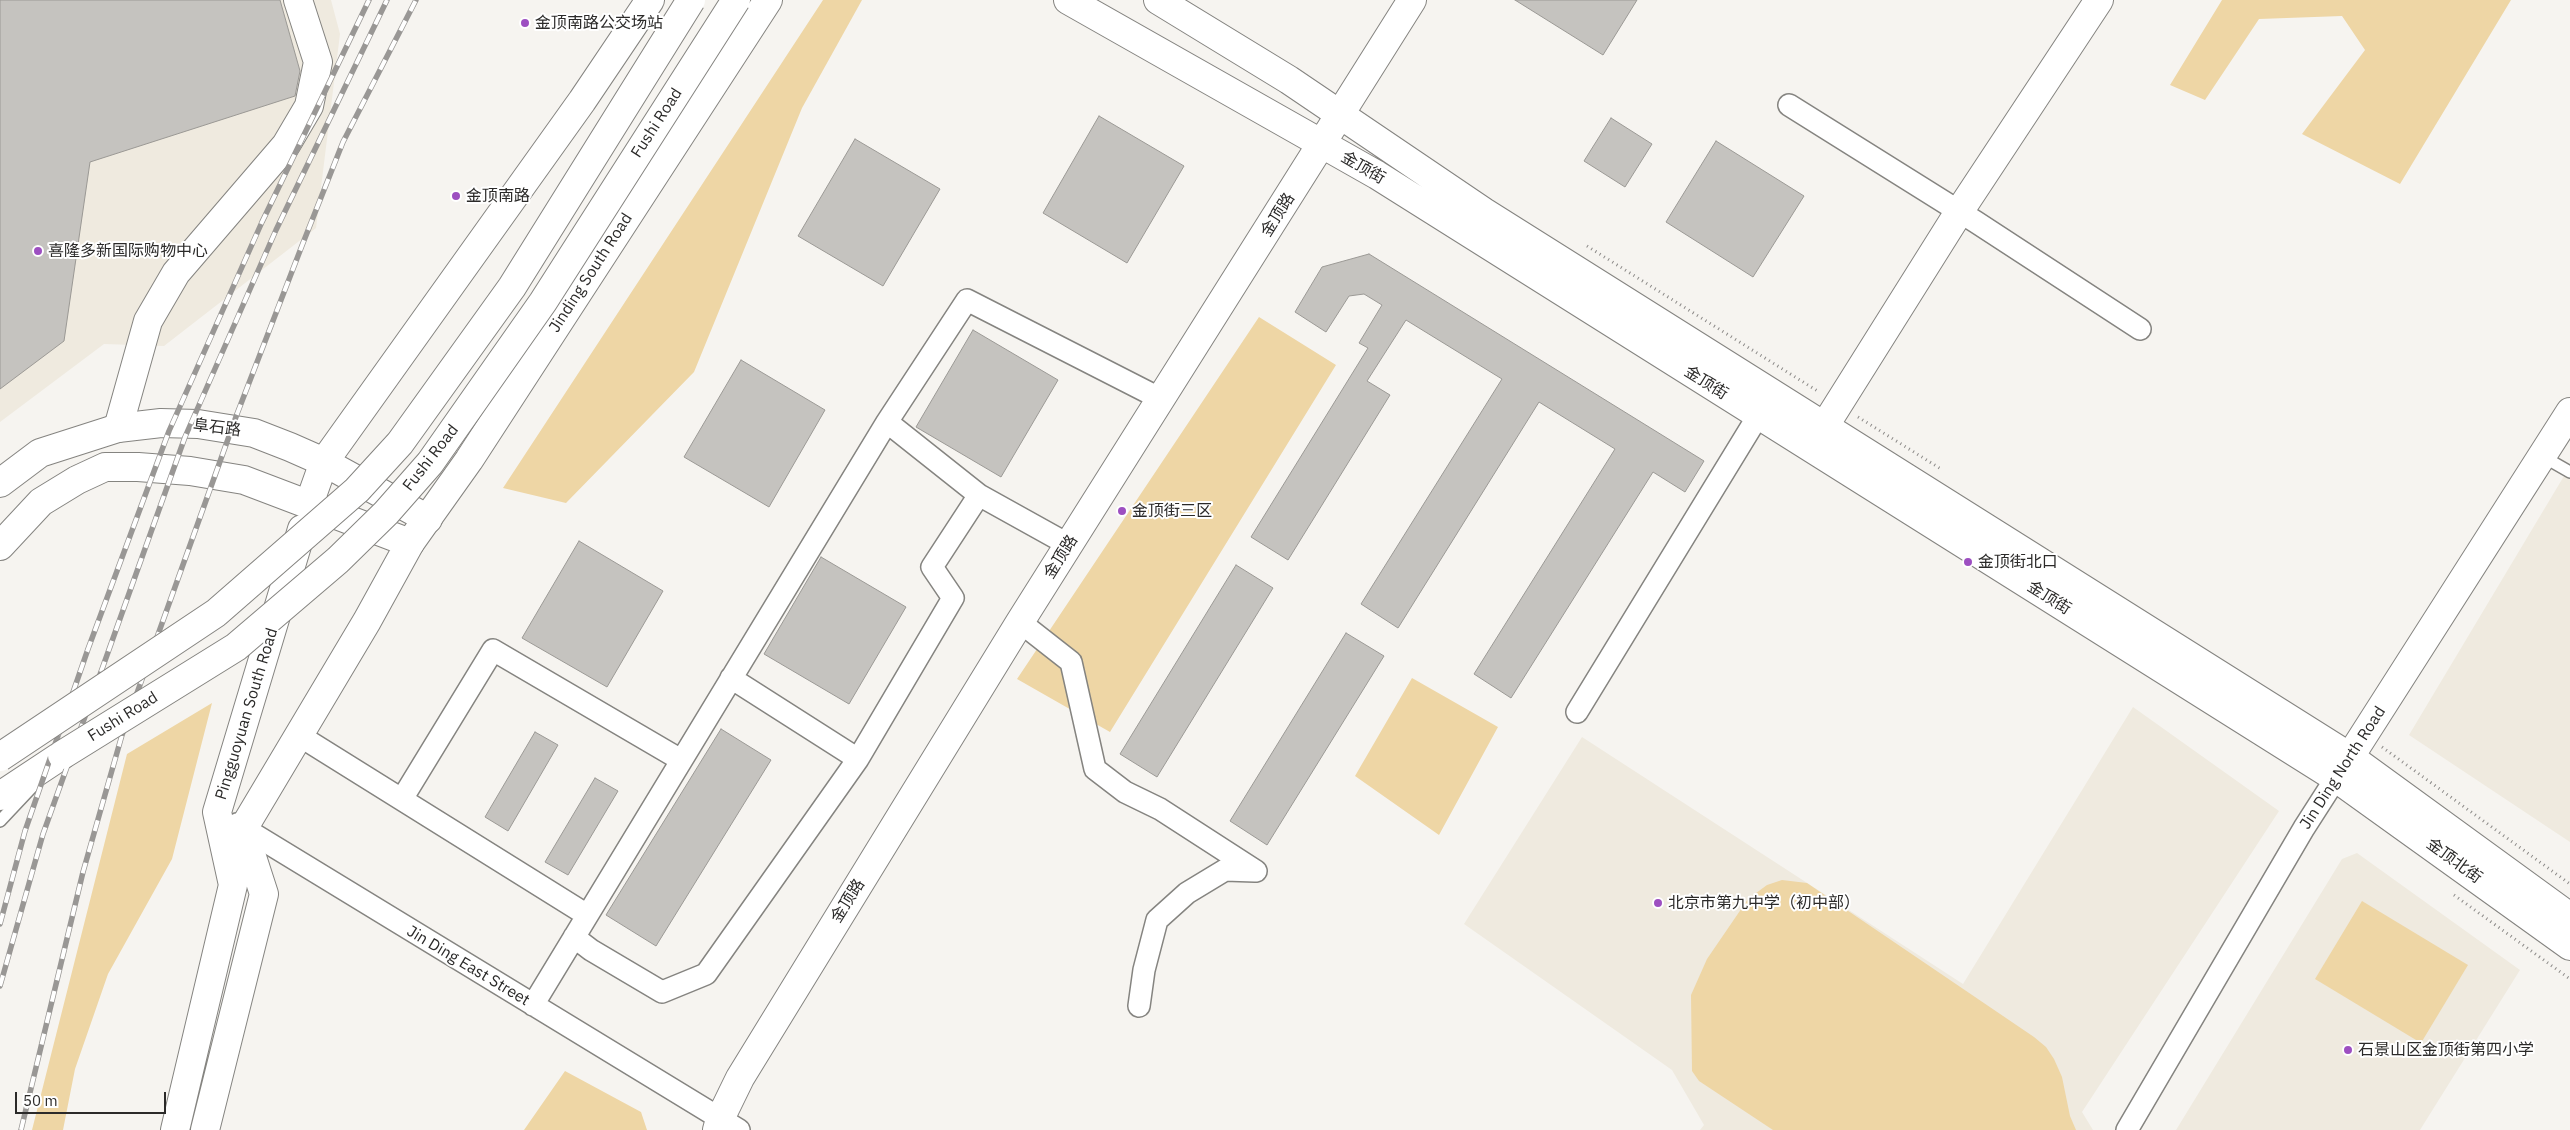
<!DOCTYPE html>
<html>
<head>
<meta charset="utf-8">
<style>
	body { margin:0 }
	#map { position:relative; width:2570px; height:1130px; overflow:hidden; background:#f6f4f0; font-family:"IBM Plex Sans",sans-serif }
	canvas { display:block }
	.scale { position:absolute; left:15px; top:1092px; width:151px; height:22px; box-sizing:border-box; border:2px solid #2b2a29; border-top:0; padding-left:6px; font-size:15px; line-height:18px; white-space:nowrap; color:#2b2a29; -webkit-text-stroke:4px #fff; paint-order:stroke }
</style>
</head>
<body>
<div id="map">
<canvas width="2570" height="1130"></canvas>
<div class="scale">50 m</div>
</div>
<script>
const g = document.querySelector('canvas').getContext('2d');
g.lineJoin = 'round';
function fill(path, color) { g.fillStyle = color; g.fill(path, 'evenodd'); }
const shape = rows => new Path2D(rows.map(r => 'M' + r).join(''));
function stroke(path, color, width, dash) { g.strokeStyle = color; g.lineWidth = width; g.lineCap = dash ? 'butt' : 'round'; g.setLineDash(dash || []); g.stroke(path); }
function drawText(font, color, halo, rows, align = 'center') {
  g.font = font + ' "IBM Plex Sans","Noto Sans SC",sans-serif'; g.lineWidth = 4; g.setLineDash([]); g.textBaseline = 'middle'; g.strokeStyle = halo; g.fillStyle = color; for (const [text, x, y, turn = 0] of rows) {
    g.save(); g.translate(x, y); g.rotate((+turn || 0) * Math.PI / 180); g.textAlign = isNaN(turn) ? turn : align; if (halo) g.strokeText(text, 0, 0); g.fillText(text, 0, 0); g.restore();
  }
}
const built = shape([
	[0,0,331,0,340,34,316,228,164,346,104,344,0,422],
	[2570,466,2570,842,2409,735],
	[2133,707,2279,811,2082,1112,2093,1130,1700,1130,1704,1125,1672,1070,1464,924,1582,737,1963,984],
	[2357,853,2520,970,2420,1130,2176,1130,2342,859]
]);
const green = shape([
	[823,0,862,0,802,108,694,372,566,503,503,488],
	[2222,0,2511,0,2400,184,2302,134,2365,50,2342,16,2259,19,2205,100,2170,85],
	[1259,317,1336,365,1110,732,1017,679],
	[1412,678,1498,727,1439,835,1355,776],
	[212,703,172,859,108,974,75,1069,63,1130,32,1130,127,754],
	[1782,880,1807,883,2034,1037,2046,1047,2054,1059,2062,1077,2070,1116,2076,1130,1773,1130,1699,1081,1692,1071,1691,995,1707,959,1748,899,1767,885],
	[2362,901,2468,965,2421,1043,2315,979],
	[565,1071,641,1112,647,1130,524,1130]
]);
const building = shape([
	[0,0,280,0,300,71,295,96,90,162,64,341,0,389,0,0],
	[1515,0,1637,0,1603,55,1515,0],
	[1099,116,1184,166,1127,263,1043,213,1099,116],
	[1611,118,1652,144,1625,187,1584,161,1611,118],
	[855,139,940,189,883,286,798,236,855,139],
	[1716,141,1804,196,1753,277,1666,222,1716,141],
	[1369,254,1704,461,1685,492,1653,472,1511,698,1474,674,1615,449,1539,402,1398,628,1361,604,1502,379,1406,320,1367,381,1390,395,1288,560,1251,537,1368,348,1359,343,1382,305,1364,294,1349,296,1326,332,1295,312,1322,267,1369,254],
	[973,330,1058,380,1001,477,916,427,973,330],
	[741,360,825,410,769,507,684,457,741,360],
	[579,541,663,591,607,687,522,638,579,541],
	[821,557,906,607,849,704,764,654,821,557],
	[1236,565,1273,588,1157,777,1120,754,1236,565],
	[1346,633,1384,656,1267,845,1230,821,1346,633],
	[721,729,771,760,656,946,606,915,721,729],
	[535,732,558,745,508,831,485,817,535,732],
	[595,778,618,791,568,875,545,862,595,778]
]);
const path = shape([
	[1587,246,1819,392],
	[1858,417,1941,469],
	[2382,747,2570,884],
	[2454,895,2570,979]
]);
const service = shape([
	[2542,456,2570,472],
	[0,821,32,787]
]);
const minor = shape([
	[1789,105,1976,222,2140,329],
	[887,422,979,495],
	[1020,622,1071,662,1095,769,1125,792,1160,809,1256,871],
	[1577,712,1758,416],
	[300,736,587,915],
	[858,759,953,598,932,567,979,495,1069,545],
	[402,799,493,650,681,760],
	[237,824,739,1130],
	[574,937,591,950,662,992,706,974,858,759,731,678],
	[533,1005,887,422,967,300,1161,399],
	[1139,1006,1144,970,1157,920,1187,893,1225,870,1255,871],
	[2127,1130,2304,828,2336,778]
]);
const tertiary = shape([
	[1824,427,1959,212,2099,0],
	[118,428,148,321,176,273,286,145,309,106,318,62,298,0],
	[2337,777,2570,412],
	[717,1130,720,1119,740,1078,1020,622,1412,0]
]);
const secondary = shape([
	[1068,0,1377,175,2336,778,2570,946],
	[1158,0,1289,80,1484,212,2350,757,2570,917],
	[0,483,40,453,118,428,161,423,198,424,254,433,290,447,324,462,428,519],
	[0,546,41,502,77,480,105,467,138,467,190,471,244,480,410,543,367,621,243,829,264,894,205,1130],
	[175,1130,233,885,217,812,302,529]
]);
const primary = shape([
	[309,504,324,462,582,101,650,0],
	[410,543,469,460,768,0]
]);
const trunk = shape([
	[0,796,62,755]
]);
const rail = shape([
	[0,924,25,831,88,649,169,431,262,222,369,0],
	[0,986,43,834,185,437,276,230,387,0],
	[21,1130,83,872,122,735,237,414,303,243,343,142,416,0]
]);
const trunkBridge = shape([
	[62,755,236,647,338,560,386,513,430,463,543,302,736,0],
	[0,757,216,613,357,490,400,443,512,287,691,0]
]);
const markers = [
	[525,23,5,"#9d4fc1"],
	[456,196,5,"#9d4fc1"],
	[38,251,5,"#9d4fc1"],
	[1122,511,5,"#9d4fc1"],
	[1968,562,5,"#9d4fc1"],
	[1658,903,5,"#9d4fc1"],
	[2348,1050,5,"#9d4fc1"]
];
const poiNames = [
	["金顶南路公交场站",535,23],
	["金顶南路",466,196],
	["喜隆多新国际购物中心",48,251],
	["金顶街三区",1132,511],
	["金顶街北口",1978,562],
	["北京市第九中学（初中部）",1668,903],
	["石景山区金顶街第四小学",2358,1050]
];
const streetNames = [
	["Fushi Road",657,123,-57],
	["金顶街",1363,168,30],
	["金顶路",1278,215,-58],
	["Jinding South Road",591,273,-57],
	["金顶街",1706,383,32],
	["阜石路",217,428,7],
	["Fushi Road",431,458,-52],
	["金顶路",1061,557,-58],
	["金顶街",2049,598,32],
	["Pingguoyuan South Road",247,714,-73],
	["Fushi Road",123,717,-32],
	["Jin Ding North Road",2343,768,-57],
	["金顶北街",2454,861,36],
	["金顶路",848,901,-58],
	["Jin Ding East Street",468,966,31]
];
fill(built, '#efeadf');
fill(green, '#eed6a5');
fill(building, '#c5c3bf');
stroke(building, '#9b9995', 1);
stroke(service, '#858480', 14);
stroke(minor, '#858480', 24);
stroke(tertiary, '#858480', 30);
stroke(secondary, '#858480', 30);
stroke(primary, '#858480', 30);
stroke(trunk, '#858480', 30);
stroke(path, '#8b8987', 3, [1, 4]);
stroke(service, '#fff', 11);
stroke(minor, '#fff', 21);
stroke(tertiary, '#fff', 28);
stroke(secondary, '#fff', 28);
stroke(primary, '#fff', 28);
stroke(trunk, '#fff', 28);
stroke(rail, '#999795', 5.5);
stroke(rail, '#fff', 4, [11]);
stroke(trunkBridge, '#858480', 30, []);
stroke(trunkBridge, '#fff', 28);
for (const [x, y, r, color] of markers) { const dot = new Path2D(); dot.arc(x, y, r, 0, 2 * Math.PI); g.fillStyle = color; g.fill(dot); stroke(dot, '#fff', 2); }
drawText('16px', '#2b2a29', '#fff', poiNames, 'left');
drawText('16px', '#2b2a29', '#fff', streetNames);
</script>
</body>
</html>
